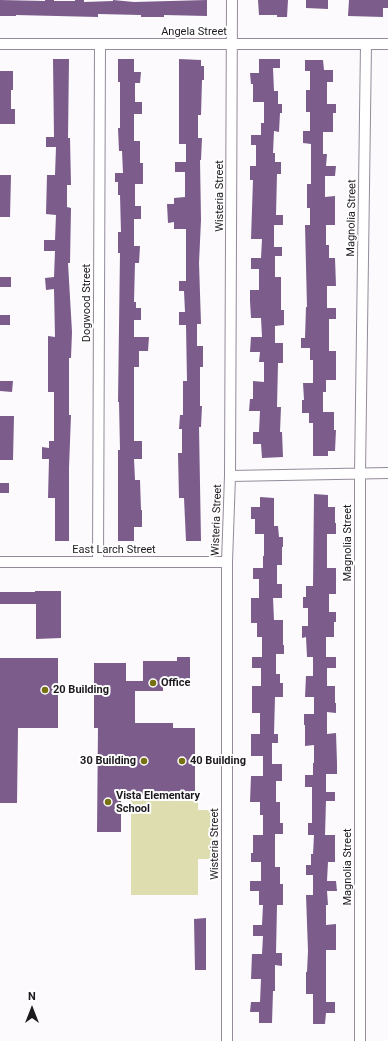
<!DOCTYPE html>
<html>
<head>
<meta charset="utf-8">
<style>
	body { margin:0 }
	#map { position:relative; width:388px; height:1041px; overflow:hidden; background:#fcfafd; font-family:Roboto,sans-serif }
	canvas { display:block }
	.north { position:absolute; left:12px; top:989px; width:40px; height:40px; -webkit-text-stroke:3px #fff; paint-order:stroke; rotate:0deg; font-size:11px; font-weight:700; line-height:16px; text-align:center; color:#1d191f }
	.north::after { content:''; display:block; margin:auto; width:14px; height:18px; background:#1d191f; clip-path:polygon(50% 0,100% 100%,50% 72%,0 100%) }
</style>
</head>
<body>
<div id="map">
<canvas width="388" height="1041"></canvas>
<div class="north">N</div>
</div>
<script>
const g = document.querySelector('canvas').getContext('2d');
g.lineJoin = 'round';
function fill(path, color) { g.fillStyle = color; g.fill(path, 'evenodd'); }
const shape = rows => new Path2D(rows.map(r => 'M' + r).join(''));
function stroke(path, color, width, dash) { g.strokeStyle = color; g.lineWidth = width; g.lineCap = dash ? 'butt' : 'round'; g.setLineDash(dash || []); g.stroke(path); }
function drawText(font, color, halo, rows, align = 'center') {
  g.font = font + ' Roboto,sans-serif'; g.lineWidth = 4; g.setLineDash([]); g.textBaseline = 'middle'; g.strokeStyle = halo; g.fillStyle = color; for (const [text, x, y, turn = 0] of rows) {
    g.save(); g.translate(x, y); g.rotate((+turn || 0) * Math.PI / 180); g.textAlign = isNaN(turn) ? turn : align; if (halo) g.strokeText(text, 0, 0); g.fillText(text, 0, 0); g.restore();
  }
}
const green = shape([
	[131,797,198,797,198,810,213,810,212,859,198,859,198,895,131,895]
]);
const building = shape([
	[0,0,45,1,45,0,54,0,54,1,75,1,75,0,84,0,84,2,113,1,113,0,134,2,207,0,207,16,164,15,164,17,141,17,141,15,98,14,98,17,16,15,16,16,0,16],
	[258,0,288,0,287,17,277,17,277,15,259,15],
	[306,0,328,0,328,9,306,8],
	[349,0,388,0,388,8,383,8,383,17,348,16],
	[53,59,69,59,68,138,70,138,71,185,67,185,67,207,71,208,70,263,68,263,72,332,71,358,69,358,69,415,71,415,69,468,69,541,55,541,55,498,48,498,49,459,42,459,42,447,49,448,49,441,54,441,54,392,48,392,48,336,55,337,54,289,46,290,45,278,54,277,55,251,44,251,44,240,55,240,56,215,46,214,47,175,55,175,56,147,46,147,46,137,54,137],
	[118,59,134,59,134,72,141,72,140,83,135,83,135,102,142,102,142,114,134,114,134,141,140,141,140,163,143,163,143,184,135,184,135,206,141,206,141,219,134,219,134,246,140,246,139,263,135,263,134,302,136,302,136,308,141,308,141,320,134,320,134,337,149,337,148,351,139,351,139,367,134,367,134,441,142,441,142,459,134,459,135,480,140,480,141,510,142,510,142,527,134,527,134,541,118,541,118,450,120,450,119,402,118,402,120,253,118,253,118,232,121,232,120,195,118,195,118,182,115,182,115,173,123,173,122,151,119,151,118,128,120,128,120,82,118,82],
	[179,59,201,60,201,66,204,66,204,80,202,80,201,115,198,115,198,138,202,138,201,160,200,160,201,220,199,263,201,324,197,324,197,346,203,346,203,367,200,367,200,406,202,406,201,427,199,427,201,541,186,541,184,498,179,498,178,453,182,453,182,429,179,429,180,415,183,415,183,381,187,381,186,325,179,325,179,312,185,312,184,291,179,291,179,281,186,281,186,229,174,229,174,222,168,223,167,204,174,204,174,198,185,197,185,172,175,172,175,162,186,162,186,144,179,144],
	[259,59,280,59,280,68,273,68,274,91,278,91,278,104,282,104,282,113,280,113,279,132,274,131,273,153,275,153,275,162,281,162,281,174,277,174,276,215,283,215,283,225,274,225,274,247,282,247,282,256,275,256,275,277,281,277,281,310,284,310,284,325,275,326,275,343,283,343,283,363,278,363,277,407,281,407,280,432,282,432,283,457,262,458,261,444,253,444,253,432,259,432,260,411,249,411,250,399,253,399,253,381,264,382,264,362,259,362,260,352,250,352,251,337,262,337,261,318,251,318,250,301,250,290,259,290,259,269,251,269,251,258,261,258,262,239,251,239,253,180,250,180,250,166,256,166,256,145,251,145,251,135,261,135,261,123,264,123,264,102,253,102,253,84,251,84,250,73,259,73],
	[305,60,323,60,324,70,333,70,333,82,327,82,327,104,336,104,336,113,333,113,333,132,323,132,323,154,327,154,326,166,336,166,335,176,325,176,325,197,335,196,335,225,326,225,326,245,329,245,329,258,335,258,336,286,327,286,327,308,336,308,336,319,329,319,329,351,336,351,336,380,326,380,326,392,323,392,323,412,334,412,334,430,336,430,335,451,328,451,328,456,313,456,313,423,309,423,309,413,302,413,302,400,304,400,303,383,313,383,313,360,310,360,310,348,301,348,301,338,305,338,306,307,307,307,305,225,310,225,310,208,307,208,307,184,311,184,311,144,303,143,303,131,310,131,310,112,306,112,306,90,310,90,310,71,305,71],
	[0,71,13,71,13,90,11,90,11,109,15,109,15,124,0,124],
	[0,175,11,175,10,217,0,217],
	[0,277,11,277,11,287,0,287],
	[0,315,10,315,10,325,0,325],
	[0,381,13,381,12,392,0,391],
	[0,416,14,416,13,460,0,460],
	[0,483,9,483,9,493,0,493],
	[314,494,328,495,328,507,335,507,335,523,336,523,336,534,327,534,327,568,336,568,336,594,329,594,329,612,336,612,336,622,334,622,334,637,326,637,326,657,336,657,336,668,327,668,327,686,335,686,335,703,336,703,336,713,327,712,327,734,336,733,337,763,337,774,326,774,326,792,335,792,335,801,326,801,325,835,335,835,335,862,328,862,327,881,336,881,337,891,327,891,328,905,326,905,326,925,336,924,336,950,326,950,326,1002,335,1002,335,1013,326,1013,325,1024,313,1024,313,994,306,994,306,972,307,972,308,951,306,895,313,895,313,875,306,875,306,865,311,865,311,854,313,854,314,835,308,835,308,823,312,823,312,787,305,787,305,775,313,775,313,763,314,763,314,745,305,746,305,725,304,725,304,714,314,714,314,697,305,697,306,676,313,676,313,657,307,657,306,637,302,638,302,626,308,626,308,608,303,608,303,597,306,597,306,586,313,586],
	[260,497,274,498,274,526,278,526,279,537,283,537,283,547,282,547,282,565,277,565,277,584,282,584,282,598,273,598,274,620,283,620,283,645,284,645,284,654,276,654,276,674,280,674,280,683,283,683,283,697,275,697,274,734,278,734,278,743,272,743,272,764,282,764,282,781,276,781,276,802,280,802,280,823,283,823,283,834,275,834,275,867,280,867,280,884,283,884,283,905,277,905,276,953,282,953,282,966,275,965,275,991,273,991,272,1023,259,1023,259,1012,250,1012,251,1002,260,1002,261,979,251,979,252,954,262,954,263,936,253,936,253,925,262,925,263,905,259,905,259,891,250,891,250,881,261,881,261,862,251,862,251,853,253,853,253,835,263,835,263,815,260,815,260,802,250,802,251,776,263,776,263,756,251,756,251,734,260,734,260,713,252,713,252,686,261,686,261,668,252,668,252,657,262,657,262,637,257,637,257,623,251,623,251,598,259,598,259,579,253,579,253,568,263,568,263,556,264,556,264,534,255,534,255,519,251,519,251,507,260,507],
	[35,591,61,591,61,638,36,639,36,604,0,604,0,592,35,592],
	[177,657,190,657,190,679,163,680,163,691,135,691,135,723,173,723,173,728,195,728,195,794,189,794,189,798,169,798,169,794,121,794,121,832,97,832,98,728,94,728,94,663,126,663,126,681,143,681,143,661,177,661],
	[0,658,58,658,58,728,18,728,17,803,0,803],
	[206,918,206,970,195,970,194,919]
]);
const minor = shape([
	[0,44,388,44],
	[230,476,388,473],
	[0,562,227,562],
	[98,562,100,44],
	[227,1041,227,562,230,476,232,0],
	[360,1041,360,473,366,44]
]);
const markers = [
	[153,683,4,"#767214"],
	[45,690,4,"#767214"],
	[144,761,4,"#767214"],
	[182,761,4,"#767214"],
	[108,802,4,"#767214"]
];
const streetNames = [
	["Angela Street",194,32],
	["Wisteria Street",220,196,-90],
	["Magnolia Street",352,218,-89],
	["Dogwood Street",87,303,-90],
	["Wisteria Street",217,520,-88],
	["Magnolia Street",348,543,-90],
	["East Larch Street",114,550],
	["Wisteria Street",215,844,-90],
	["Magnolia Street",348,867,-90]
];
const poiNames = [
	["Office",161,683],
	["20 Building",53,690],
	["30 Building",136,761,"right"],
	["40 Building",190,761],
	["Vista Elementary",116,796],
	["School",116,809]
];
fill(green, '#deddaf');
fill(building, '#7b5c8b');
stroke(minor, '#958b9b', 12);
stroke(minor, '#fff', 10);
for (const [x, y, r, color] of markers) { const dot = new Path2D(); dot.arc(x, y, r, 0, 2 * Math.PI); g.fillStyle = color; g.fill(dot); stroke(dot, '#fff', 1.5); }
drawText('11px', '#1d191f', '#fff', streetNames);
drawText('bold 11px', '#1d191f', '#fff', poiNames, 'left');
</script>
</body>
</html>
